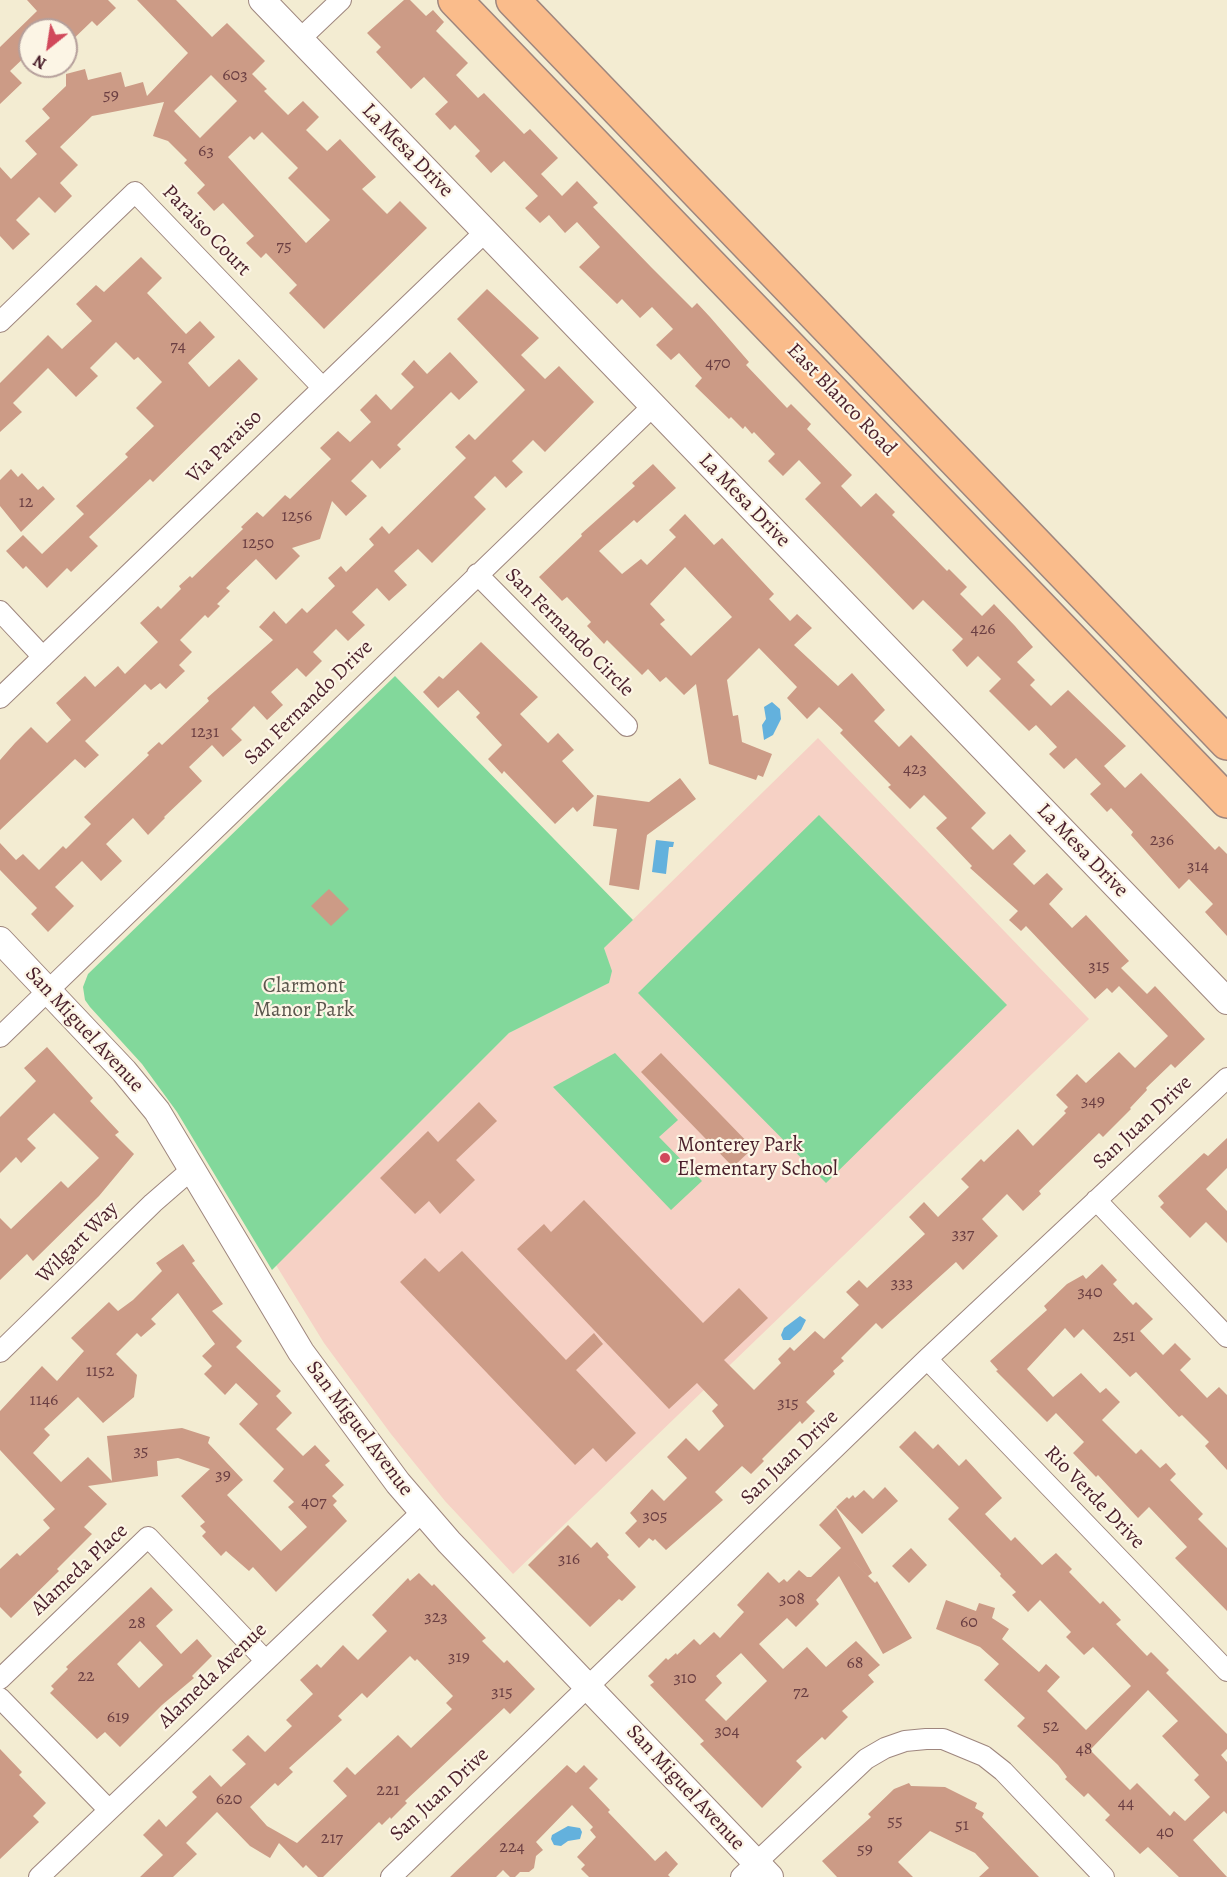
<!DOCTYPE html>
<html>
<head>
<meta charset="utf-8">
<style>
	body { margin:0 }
	#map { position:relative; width:1227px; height:1877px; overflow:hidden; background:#f3ecd2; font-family:Alegreya,serif }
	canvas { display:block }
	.north { position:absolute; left:18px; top:18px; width:60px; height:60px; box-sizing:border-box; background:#fcf5e5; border:2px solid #b59f9b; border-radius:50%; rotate:210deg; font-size:16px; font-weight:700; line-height:24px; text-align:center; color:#4a1f2b }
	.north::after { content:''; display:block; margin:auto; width:21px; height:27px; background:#d1495b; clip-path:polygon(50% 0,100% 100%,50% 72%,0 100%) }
</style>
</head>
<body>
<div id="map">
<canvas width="1227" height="1877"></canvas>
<div class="north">N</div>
</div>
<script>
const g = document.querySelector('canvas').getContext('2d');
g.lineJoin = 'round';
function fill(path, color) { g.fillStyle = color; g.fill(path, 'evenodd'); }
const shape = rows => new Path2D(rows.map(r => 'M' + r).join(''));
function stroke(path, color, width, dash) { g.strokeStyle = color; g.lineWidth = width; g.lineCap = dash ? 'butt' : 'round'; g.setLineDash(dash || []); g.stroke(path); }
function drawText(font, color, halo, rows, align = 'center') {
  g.font = font + ' Alegreya,serif'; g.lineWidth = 4.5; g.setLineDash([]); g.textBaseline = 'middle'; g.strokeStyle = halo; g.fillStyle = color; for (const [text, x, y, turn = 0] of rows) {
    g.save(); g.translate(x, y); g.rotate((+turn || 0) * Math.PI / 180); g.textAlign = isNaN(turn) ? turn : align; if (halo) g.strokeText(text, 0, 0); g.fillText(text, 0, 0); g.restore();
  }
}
const built = shape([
	[818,738,1089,1019,513,1574,445,1501,391,1434,324,1343,276,1265,509,1033,609,983,611,971,604,948]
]);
const green = shape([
	[395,676,633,920,604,948,612,971,609,983,509,1033,272,1270,177,1112,142,1064,90,1007,85,1000,83,987,88,974],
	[819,815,1007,1005,826,1183,638,993],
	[615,1053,678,1120,659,1137,702,1181,671,1210,553,1087]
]);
const water = shape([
	[772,702,780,709,781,719,773,735,764,740,762,725,766,719,764,707],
	[656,840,674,842,673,847,669,847,666,874,652,872],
	[800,1316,806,1320,801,1330,790,1340,783,1340,781,1335,784,1328],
	[568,1826,580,1828,582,1832,580,1839,568,1841,561,1846,554,1845,551,1839,552,1835]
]);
const building = shape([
	[27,0,108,0,116,8,97,26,92,21,66,46,66,30,30,30,30,52,10,71,22,83,0,104,0,47,37,11],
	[137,0,176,0,212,37,227,23,265,61,252,74,267,89,264,91,288,115,303,101,319,117,306,130,327,151,340,139,376,177,362,189,387,214,400,201,427,228,324,329,289,293,297,285,266,253,261,258,246,243,254,236,223,203,214,211,197,193,205,185,184,163,187,160,168,141,153,136,164,102,92,116,60,147,78,165,60,183,72,196,55,213,39,197,16,220,30,234,13,250,0,236,0,167,11,179,37,154,25,141,50,118,42,109,66,86,66,74,85,69,88,80,121,72,125,87,143,82,147,96,188,53],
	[211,75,237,101,200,138,174,111],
	[262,132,298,168,288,178,330,220,306,243,228,157,250,136,254,140],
	[404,0,410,0,426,16,433,10,444,22,436,31,468,63,456,75,478,98,484,93,524,134,530,129,558,158,541,174,562,196,577,181,598,203,593,207,651,267,692,308,697,303,710,317,749,362,746,365,787,408,791,404,811,424,807,429,852,475,841,486,861,507,876,493,895,512,892,515,947,571,949,569,967,587,960,594,982,616,994,604,1015,626,1033,647,1017,662,1035,680,1030,685,1051,706,1068,690,1126,746,1104,766,1125,788,1141,773,1215,850,1219,846,1227,854,1227,936,1205,912,1213,904,1189,879,1179,889,1131,835,1133,832,1111,808,1107,812,1090,794,1101,784,1076,758,1064,769,1049,754,1057,747,1036,725,1029,731,989,691,1001,679,978,656,967,667,952,650,963,639,923,600,913,610,805,499,821,483,799,460,783,476,768,461,775,454,754,432,752,434,745,426,743,429,731,417,729,419,695,386,702,378,679,353,671,360,656,345,673,329,652,307,640,318,622,299,617,304,579,267,600,247,577,222,565,233,549,215,540,223,525,208,538,196,504,161,491,173,475,156,480,151,455,125,450,130,435,114,448,102,424,77,411,89,376,52,381,47,367,33],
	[141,257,162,278,147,293,186,334,200,321,215,337,188,363,209,387,239,359,258,379,153,482,150,479,89,537,98,546,71,572,67,568,47,588,26,566,23,569,6,551,23,535,42,554,84,514,76,506,128,457,125,454,154,426,136,408,162,382,138,357,134,360,116,342,90,368,98,376,76,397,48,368,13,403,22,412,0,432,0,383,48,335,62,349,92,321,76,304,96,285,104,292],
	[487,289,539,338,521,355,545,379,559,366,594,402,545,452,533,440,512,461,523,472,506,488,495,476,474,497,486,509,432,563,418,549,394,571,407,585,389,601,377,588,352,612,365,625,348,641,336,629,313,652,322,661,306,677,297,668,271,692,283,705,267,720,254,706,231,729,242,740,223,757,212,745,189,767,202,781,164,817,165,818,148,835,133,818,106,844,122,861,101,881,82,861,55,887,74,906,48,932,31,914,37,908,0,870,0,843,16,860,23,854,39,870,63,846,66,849,91,824,84,817,149,755,147,753,159,742,162,745,209,701,207,698,273,640,259,627,274,611,286,624,302,608,307,613,335,586,328,578,341,566,346,572,374,545,369,539,382,526,389,534,466,458,455,447,469,434,475,440,525,390,457,319],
	[450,352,478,382,459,400,451,392,397,445,401,449,380,469,372,460,351,481,367,496,346,516,332,501,320,539,292,548,300,556,276,580,256,559,226,588,230,591,217,604,220,606,208,618,205,615,180,640,192,652,179,665,185,671,166,689,160,683,151,690,145,684,85,741,99,755,85,768,75,759,0,830,0,760,15,743,31,727,47,743,71,720,56,703,85,676,95,687,118,666,125,674,158,642,140,623,158,606,161,609,181,589,179,586,190,576,192,578,243,529,241,527,257,512,263,517,285,495,290,499,331,459,320,448,338,431,350,442,371,422,360,410,376,394,391,410,414,387,401,374,414,360,427,374],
	[653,464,676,488,637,523,634,520,599,551,622,574,641,559,647,565,676,537,669,530,685,514,714,545,722,538,774,594,769,599,790,621,797,614,812,628,794,645,838,686,852,673,885,710,874,721,899,747,911,735,986,813,971,828,993,850,1010,834,1026,851,1013,864,1034,885,1047,873,1063,889,1049,904,1072,928,1086,915,1129,961,1121,968,1147,994,1155,986,1205,1039,1175,1068,1171,1064,1146,1088,1147,1090,1130,1108,1131,1109,1103,1137,1099,1133,1039,1191,1041,1194,1023,1211,1007,1194,982,1219,998,1236,963,1270,956,1262,882,1329,876,1323,841,1358,844,1361,833,1371,835,1374,806,1402,815,1411,802,1424,800,1421,762,1459,764,1461,751,1474,742,1466,715,1492,723,1500,666,1550,655,1539,653,1541,649,1538,639,1548,625,1533,637,1521,630,1513,652,1489,664,1501,687,1478,667,1457,686,1438,699,1451,724,1426,712,1411,718,1405,697,1383,669,1409,517,1249,544,1224,551,1232,584,1200,703,1323,739,1288,768,1318,724,1360,754,1390,781,1363,778,1359,790,1347,794,1351,815,1331,824,1339,859,1305,846,1292,859,1280,867,1288,925,1234,909,1217,924,1202,938,1217,969,1187,961,1179,981,1159,984,1162,1018,1129,1033,1146,1066,1113,1064,1111,1068,1107,1056,1095,1077,1074,1086,1083,1119,1052,1135,1068,1168,1036,1119,986,1112,993,1107,988,1095,999,1026,926,1021,931,1009,920,1018,911,970,868,972,866,936,828,947,818,924,795,910,809,888,787,891,785,840,733,843,730,819,707,807,719,787,698,797,687,759,648,727,680,733,716,738,715,742,742,772,754,763,777,758,775,756,780,709,764,696,684,684,695,666,677,660,682,648,669,642,675,607,640,604,644,587,626,591,622,567,597,562,601,539,577,582,536,581,534,635,486,632,483],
	[685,567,732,617,691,656,660,624,665,620,650,604],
	[11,469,18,477,22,473,38,490,43,486,55,499,21,532,0,506,0,480],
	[481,642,538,697,520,714,548,743,558,733,574,750,562,761,594,796,577,812,573,807,555,824,504,771,502,774,488,759,502,745,476,717,480,713,458,690,438,708,423,692,439,676,443,679],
	[680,778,696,799,647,835,639,890,609,885,617,829,593,826,597,795,649,802],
	[329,889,349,909,331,926,311,906],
	[47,1047,93,1098,90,1101,119,1132,115,1135,134,1154,99,1196,33,1261,27,1254,0,1280,0,1218,11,1229,61,1181,68,1188,99,1158,54,1113,27,1139,36,1148,21,1163,16,1157,0,1173,0,1117,36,1081,24,1068],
	[661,1053,753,1148,733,1167,641,1072],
	[479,1102,497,1121,456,1160,475,1180,440,1214,429,1201,415,1214,380,1178,428,1131,438,1142],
	[1227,1138,1227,1168,1206,1189,1227,1211,1227,1243,1206,1222,1190,1238,1160,1207,1164,1203,1158,1196,1204,1153,1208,1156],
	[183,1244,195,1261,192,1263,223,1304,212,1311,242,1341,236,1347,281,1391,276,1396,292,1413,276,1429,303,1456,315,1445,330,1461,325,1465,344,1485,332,1496,337,1501,333,1505,347,1521,276,1592,253,1567,249,1571,226,1551,221,1556,202,1536,206,1532,200,1526,205,1522,181,1496,210,1469,178,1458,157,1461,158,1476,88,1486,107,1504,84,1527,92,1534,57,1569,59,1571,11,1618,0,1607,0,1569,17,1553,20,1556,50,1528,43,1520,55,1509,0,1450,0,1411,42,1366,57,1381,84,1351,71,1338,109,1302,118,1311,133,1300,162,1271,156,1263],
	[178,1293,215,1344,202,1356,212,1366,204,1374,225,1395,236,1383,258,1404,239,1424,284,1469,273,1481,294,1502,288,1507,307,1527,281,1551,227,1495,243,1480,208,1443,210,1437,182,1428,107,1436,112,1481,88,1457,61,1482,33,1453,50,1435,44,1429,78,1397,103,1423,134,1397,137,1375,116,1354,137,1333,141,1337,156,1324,151,1319],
	[462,1251,566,1360,594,1333,603,1344,576,1370,636,1433,606,1462,593,1448,575,1465,400,1282,425,1258,439,1272],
	[1102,1264,1117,1280,1113,1284,1133,1305,1136,1302,1153,1319,1140,1331,1163,1355,1175,1343,1191,1359,1180,1370,1207,1398,1219,1387,1227,1395,1227,1470,1205,1446,1209,1442,1182,1415,1179,1417,1136,1372,1130,1377,1083,1329,1074,1338,1065,1328,1027,1369,1053,1397,1081,1373,1100,1393,1106,1388,1120,1402,1102,1420,1136,1454,1141,1449,1160,1468,1166,1463,1176,1474,1170,1480,1203,1514,1198,1519,1227,1548,1227,1611,1175,1558,1187,1547,1149,1507,1138,1518,1098,1475,1096,1477,1073,1453,1084,1442,1056,1413,1047,1422,996,1371,998,1370,990,1361,1047,1310,1044,1306,1067,1284,1083,1275,1086,1279],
	[915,1431,933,1449,938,1444,959,1466,966,1459,1002,1498,985,1514,1011,1541,1015,1537,1042,1565,1056,1553,1072,1569,1069,1572,1100,1604,1103,1601,1121,1620,1116,1624,1147,1656,1151,1652,1169,1670,1166,1673,1227,1734,1227,1749,1221,1755,1227,1762,1227,1814,1224,1811,1193,1840,1227,1877,1179,1877,1148,1847,1140,1854,1105,1820,1110,1815,1088,1793,1084,1797,1065,1779,1067,1777,1058,1765,1017,1726,1025,1718,984,1680,999,1664,980,1647,936,1629,946,1600,976,1611,979,1603,995,1608,992,1618,1009,1629,1002,1639,1039,1672,1046,1664,1060,1677,1047,1691,1086,1730,1131,1686,1093,1647,1084,1655,1066,1637,1071,1632,1040,1600,1028,1612,1012,1595,1016,1592,1000,1576,1001,1574,948,1519,959,1508,899,1447],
	[1148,1690,1178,1721,1162,1736,1199,1775,1194,1780,1210,1797,1185,1821,1174,1811,1170,1816,1137,1783,1130,1790,1090,1750],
	[885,1487,898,1501,862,1534,836,1507,847,1497,849,1499,853,1495,855,1498,864,1490,873,1499],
	[836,1508,872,1573,868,1576,853,1561,875,1583,877,1581,912,1638,883,1654,839,1576,816,1600,819,1604,796,1627,787,1618,759,1644,783,1669,807,1647,826,1667,856,1641,880,1665,868,1675,874,1682,842,1711,848,1717,825,1740,822,1737,796,1761,802,1767,762,1808,700,1744,704,1741,650,1685,654,1682,648,1676,666,1658,668,1660,676,1653,677,1655,694,1639,700,1645,714,1632,720,1638,744,1612,737,1605,768,1572,779,1583,784,1579,787,1582,799,1570,807,1577,811,1577,841,1548,819,1525],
	[741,1653,767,1681,726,1721,705,1700,722,1683,716,1676],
	[568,1525,591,1548,597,1542,609,1555,607,1557,636,1587,622,1601,619,1599,590,1627,528,1565],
	[911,1548,927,1565,909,1583,892,1566],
	[419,1573,432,1586,434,1584,486,1638,482,1641,504,1663,507,1660,535,1689,510,1714,504,1708,405,1801,407,1803,391,1819,390,1817,382,1825,379,1822,323,1877,318,1877,306,1865,303,1868,279,1843,270,1858,250,1846,217,1812,186,1843,197,1854,173,1877,140,1877,163,1855,143,1835,159,1819,166,1827,197,1797,192,1792,210,1775,221,1787,246,1764,232,1750,248,1735,265,1752,292,1726,286,1720,313,1694,300,1680,317,1664,321,1668,343,1645,358,1660,387,1631,372,1615,408,1578,410,1581],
	[410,1656,415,1661,417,1659,453,1696,446,1703,452,1709,411,1748,398,1735,355,1775,347,1767,333,1781,347,1796,297,1843,267,1826,250,1807,275,1783,278,1786,293,1772,289,1768,342,1720,338,1716,362,1693,367,1698],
	[151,1587,173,1610,156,1626,181,1654,197,1639,212,1656,192,1676,194,1678,162,1705,120,1747,105,1732,97,1739,50,1693,54,1689,51,1686,68,1669,66,1667],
	[140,1641,163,1665,139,1688,117,1664],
	[0,1749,22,1772,19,1775,46,1803,33,1816,39,1822,0,1859],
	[567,1765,576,1773,584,1765,598,1779,589,1788,610,1810,608,1812,655,1861,666,1851,678,1864,668,1875,670,1877,589,1877,581,1869,585,1865,577,1857,596,1837,590,1830,593,1827,572,1805,536,1842,543,1850,536,1856,534,1868,529,1872,520,1872,515,1877,510,1877,503,1870,496,1877,450,1877],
	[909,1783,911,1786,945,1787,977,1803,975,1808,984,1813,982,1817,1039,1877,979,1877,989,1868,975,1853,930,1831,898,1862,913,1877,837,1877,822,1861,871,1817,868,1814,894,1789]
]);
const minor = shape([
	[300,39,341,0],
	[0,322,135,192,322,387],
	[477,574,627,726],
	[0,611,43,657],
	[0,698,485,232],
	[0,1037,653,406],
	[1096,1200,1227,1337],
	[0,1352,153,1203,191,1170],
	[927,1359,1227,1671],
	[0,1679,148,1537,265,1660],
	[0,1698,109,1810],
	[39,1877,422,1512],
	[391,1877,927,1359,1227,1078],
	[741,1877,866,1759,885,1748,905,1741,926,1739,943,1739,984,1756,1003,1771,1104,1877]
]);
const tertiary = shape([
	[262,0,1227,1001],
	[0,940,124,1071,157,1111,301,1352,398,1483,449,1542,770,1877]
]);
const trunk = shape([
	[455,0,1227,801],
	[513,0,1227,743]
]);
const markers = [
	[665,1158,6,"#d1495b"]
];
const numberNames = [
	["603",235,76],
	["59",111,96],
	["63",206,152],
	["75",284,247],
	["74",178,347],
	["470",718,364],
	["12",26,503],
	["1256",297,517],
	["1250",258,544],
	["426",983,630],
	["1231",205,733],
	["423",915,770],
	["236",1162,841],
	["314",1198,867],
	["315",1099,967],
	["349",1093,1102],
	["337",963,1235],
	["333",902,1284],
	["340",1090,1293],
	["251",1124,1337],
	["1152",100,1372],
	["1146",44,1401],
	["315",788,1404],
	["35",141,1452],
	["39",223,1476],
	["407",314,1503],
	["305",655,1517],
	["316",569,1560],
	["308",792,1600],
	["323",436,1618],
	["60",969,1623],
	["28",137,1624],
	["319",459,1658],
	["68",855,1664],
	["22",86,1677],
	["310",685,1679],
	["315",502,1693],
	["72",801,1693],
	["619",118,1718],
	["52",1051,1727],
	["304",727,1732],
	["48",1084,1750],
	["221",388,1791],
	["620",229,1800],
	["44",1126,1804],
	["55",895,1822],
	["51",962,1826],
	["40",1165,1833],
	["217",332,1839],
	["224",512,1848],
	["59",865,1850]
];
const streetNames = [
	["La Mesa Drive",407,151,46],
	["Paraiso Court",206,231,46],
	["East Blanco Road",841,400,46],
	["Via Paraiso",225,447,-44],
	["La Mesa Drive",744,501,46],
	["San Fernando Circle",569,633,45],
	["San Fernando Drive",309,703,-44],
	["La Mesa Drive",1082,851,46],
	["San Miguel Avenue",84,1030,47],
	["San Juan Drive",1143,1123,-43],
	["Wilgart Way",78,1243,-45],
	["San Miguel Avenue",359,1429,53],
	["San Juan Drive",790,1458,-44],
	["Rio Verde Drive",1094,1498,46],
	["Alameda Place",80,1570,-43],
	["Alameda Avenue",213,1676,-44],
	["San Miguel Avenue",685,1788,47],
	["San Juan Drive",440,1795,-43]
];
const parkNames = [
	["Clarmont",304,987],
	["Manor Park",304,1011]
];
const poiNames = [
	["Monterey Park",677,1146],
	["Elementary School",677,1170]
];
fill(built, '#f6d1c5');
fill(green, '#82d89b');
fill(water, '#63b1dd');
fill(building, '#cc9b86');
stroke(minor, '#9e867e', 22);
stroke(tertiary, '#9e867e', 28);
stroke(trunk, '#9e867e', 36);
stroke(minor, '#fff', 20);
stroke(tertiary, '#fff', 26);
stroke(trunk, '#fabc8b', 33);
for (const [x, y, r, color] of markers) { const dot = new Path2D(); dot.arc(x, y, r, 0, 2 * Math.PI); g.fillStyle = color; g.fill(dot); stroke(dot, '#fcf5e5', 2); }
drawText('18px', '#6a3e42', null, numberNames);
drawText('21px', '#4a1f2b', '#fcf5e5', streetNames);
drawText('21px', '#5b564d', '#fcf5e5', parkNames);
drawText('21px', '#4a1f2b', '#fcf5e5', poiNames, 'left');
</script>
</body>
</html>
